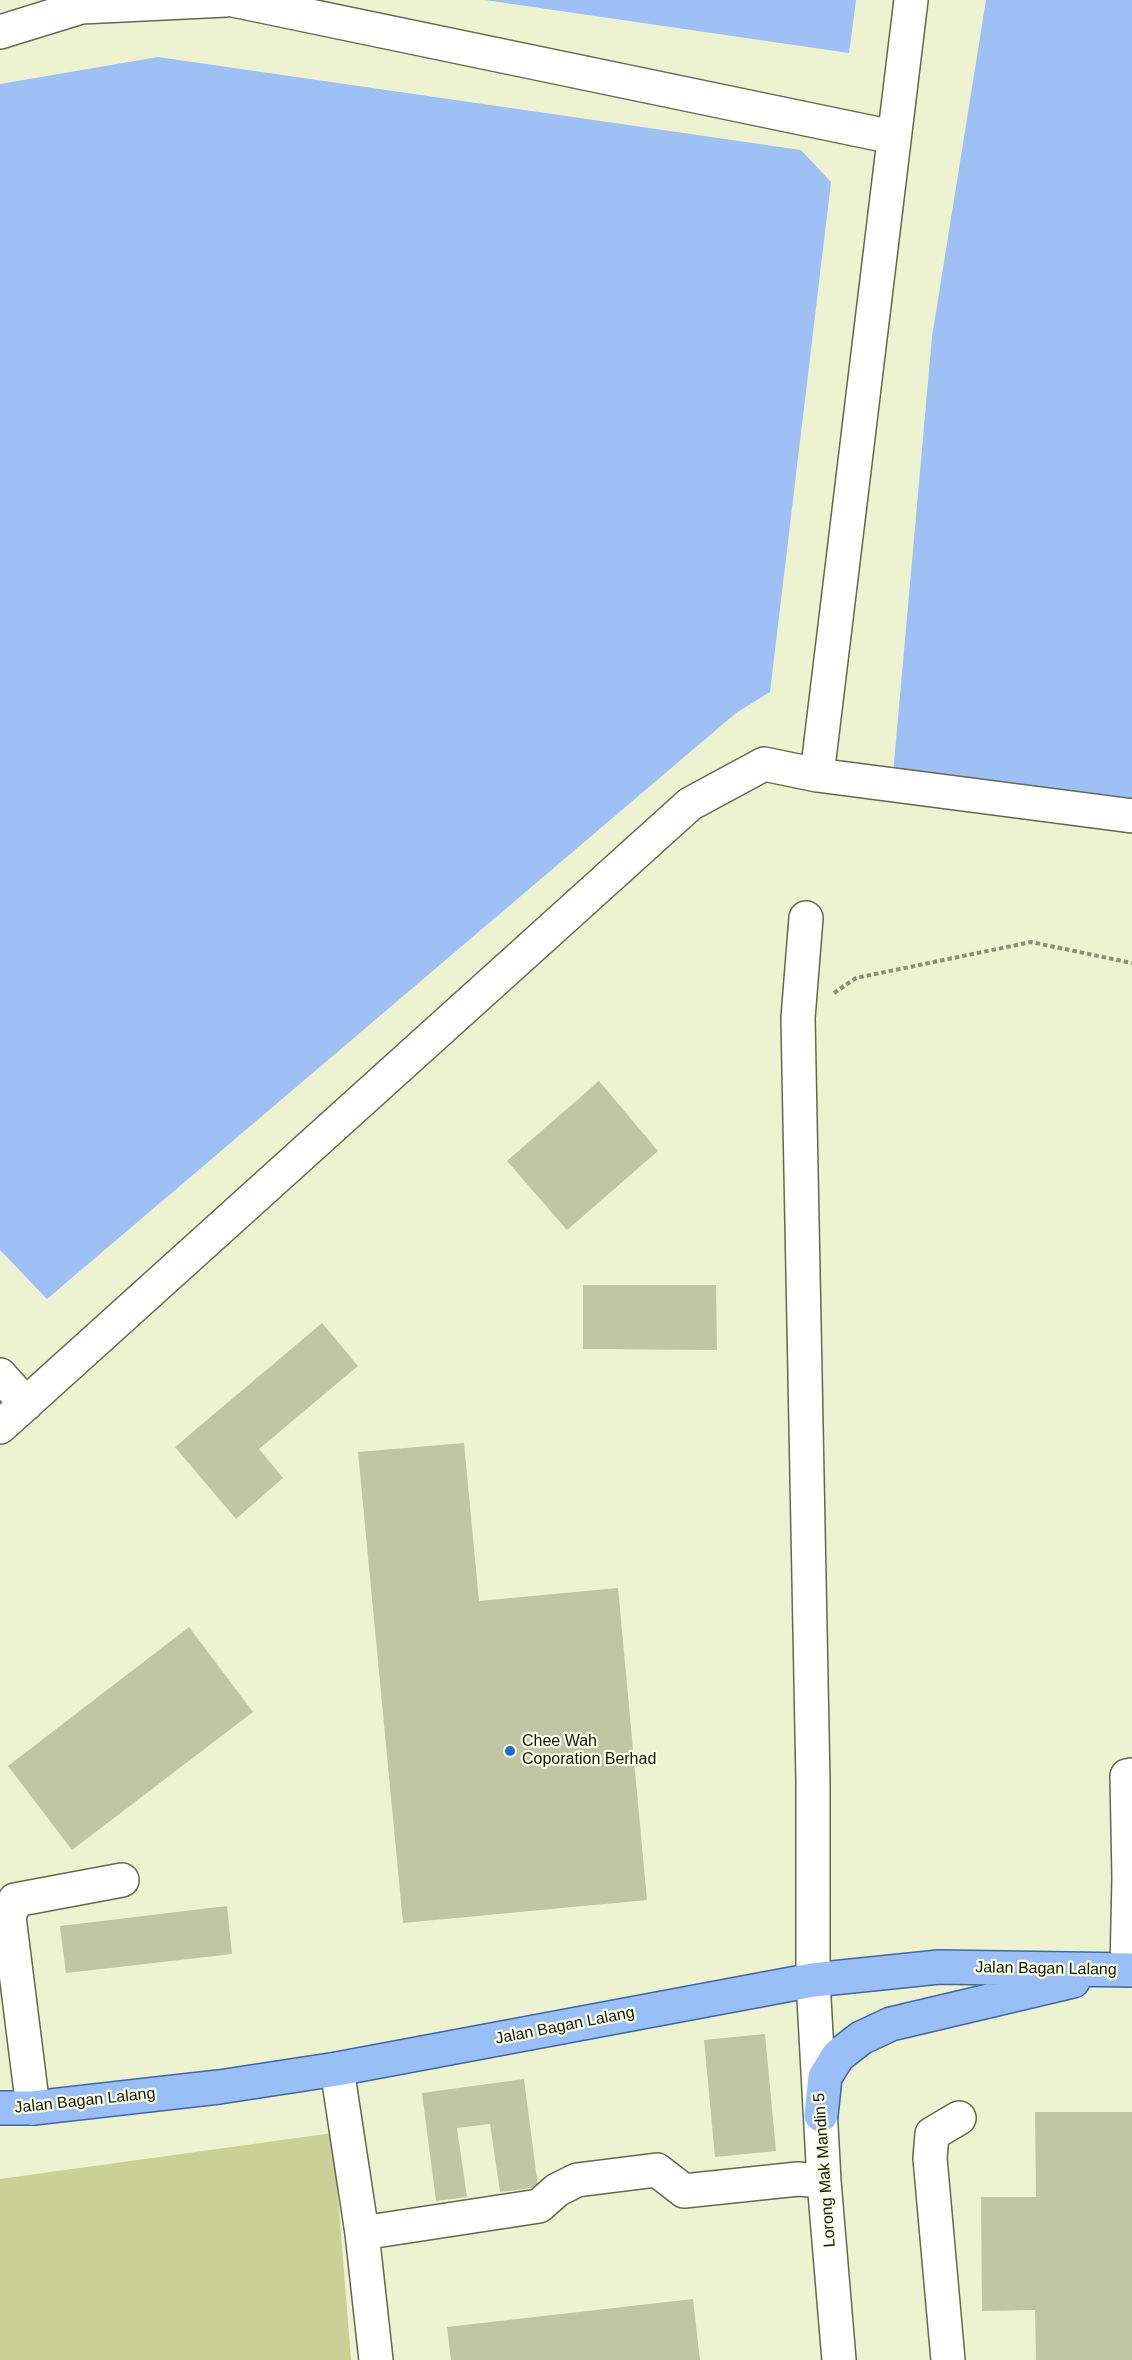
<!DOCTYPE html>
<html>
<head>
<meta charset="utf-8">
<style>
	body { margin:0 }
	canvas { display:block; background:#edf2d1 }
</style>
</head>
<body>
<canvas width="1132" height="2360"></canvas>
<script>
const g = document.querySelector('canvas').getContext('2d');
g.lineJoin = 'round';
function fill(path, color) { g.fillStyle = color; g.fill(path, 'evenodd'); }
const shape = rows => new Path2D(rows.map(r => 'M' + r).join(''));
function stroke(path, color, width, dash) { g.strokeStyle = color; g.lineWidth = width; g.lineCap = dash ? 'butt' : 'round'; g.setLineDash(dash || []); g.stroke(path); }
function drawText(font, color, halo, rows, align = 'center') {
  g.font = font + ' Arial,sans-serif'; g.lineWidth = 4.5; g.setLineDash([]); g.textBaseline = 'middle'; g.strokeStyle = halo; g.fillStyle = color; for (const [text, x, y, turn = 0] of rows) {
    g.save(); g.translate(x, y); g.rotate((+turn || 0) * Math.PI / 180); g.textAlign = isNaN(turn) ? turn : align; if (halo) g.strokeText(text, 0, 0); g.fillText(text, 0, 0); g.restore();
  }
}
const green = shape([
	[333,2133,351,2360,0,2360,0,2179]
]);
const water = shape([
	[485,0,856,0,849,53],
	[986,0,1132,0,1132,802,893,774,932,337],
	[158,57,801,150,831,182,770,692,736,713,47,1299,0,1250,0,84]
]);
const building = shape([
	[599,1081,658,1151,567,1230,507,1161],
	[583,1285,716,1285,717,1350,583,1349],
	[322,1323,358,1366,259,1449,283,1478,236,1519,175,1447],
	[464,1443,479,1601,618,1588,647,1900,403,1923,358,1452],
	[189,1627,253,1712,72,1850,8,1766],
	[227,1906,232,1954,66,1973,60,1926],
	[765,2034,776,2151,715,2157,704,2040],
	[524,2079,538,2187,500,2192,490,2124,457,2128,467,2197,436,2201,422,2093],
	[1035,2112,1132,2112,1132,2360,1036,2360,1035,2310,982,2311,981,2197,1036,2197],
	[693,2299,700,2360,451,2360,447,2327]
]);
const path = shape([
	[834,993,856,978,1031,942,1132,963]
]);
const minor = shape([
	[233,0,893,137],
	[0,32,81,7,226,0],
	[817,775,911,0],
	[806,918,798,1018,813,1782,813,1980,824,2181,839,2360],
	[0,1375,26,1404],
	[0,1427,690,804,764,764,817,775,1132,816],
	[1127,1969,1129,1878,1127,1776,1132,1775],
	[337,2069,362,2233,376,2360],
	[33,2108,9,1917,15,1900,122,1880],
	[362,2233,539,2206,557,2190,577,2180,657,2170,684,2191,798,2179,824,2181],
	[948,2360,930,2158,932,2134,959,2118]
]);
const major = shape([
	[0,2108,33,2108,219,2087,337,2069,813,1980,939,1967,1132,1970],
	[821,2115,825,2077,838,2056,861,2038,891,2024,1073,1981]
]);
const markers = [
	[510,1751,6,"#1f6ad5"]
];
const poiNames = [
	["Chee Wah",522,1742],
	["Coporation Berhad",522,1760]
];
const streetNames = [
	["Jalan Bagan Lalang",1046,1969,1],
	["Jalan Bagan Lalang",565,2026,-11],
	["Jalan Bagan Lalang",85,2101,-6],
	["Lorong Mak Mandin 5",825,2170,-94]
];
fill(green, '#c9d196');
fill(water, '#9ec0f4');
fill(building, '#c0c5a5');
stroke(minor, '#65694c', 36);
stroke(major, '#3f68a1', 36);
stroke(path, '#8d9079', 4, [4.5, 3]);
stroke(minor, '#fff', 33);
stroke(major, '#9abff7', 33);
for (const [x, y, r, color] of markers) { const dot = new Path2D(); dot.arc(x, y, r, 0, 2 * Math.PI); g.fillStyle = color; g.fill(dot); stroke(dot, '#fafee4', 2); }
drawText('16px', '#15160b', '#fafee4', poiNames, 'left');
drawText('16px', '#15160b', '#fafee4', streetNames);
</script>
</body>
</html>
